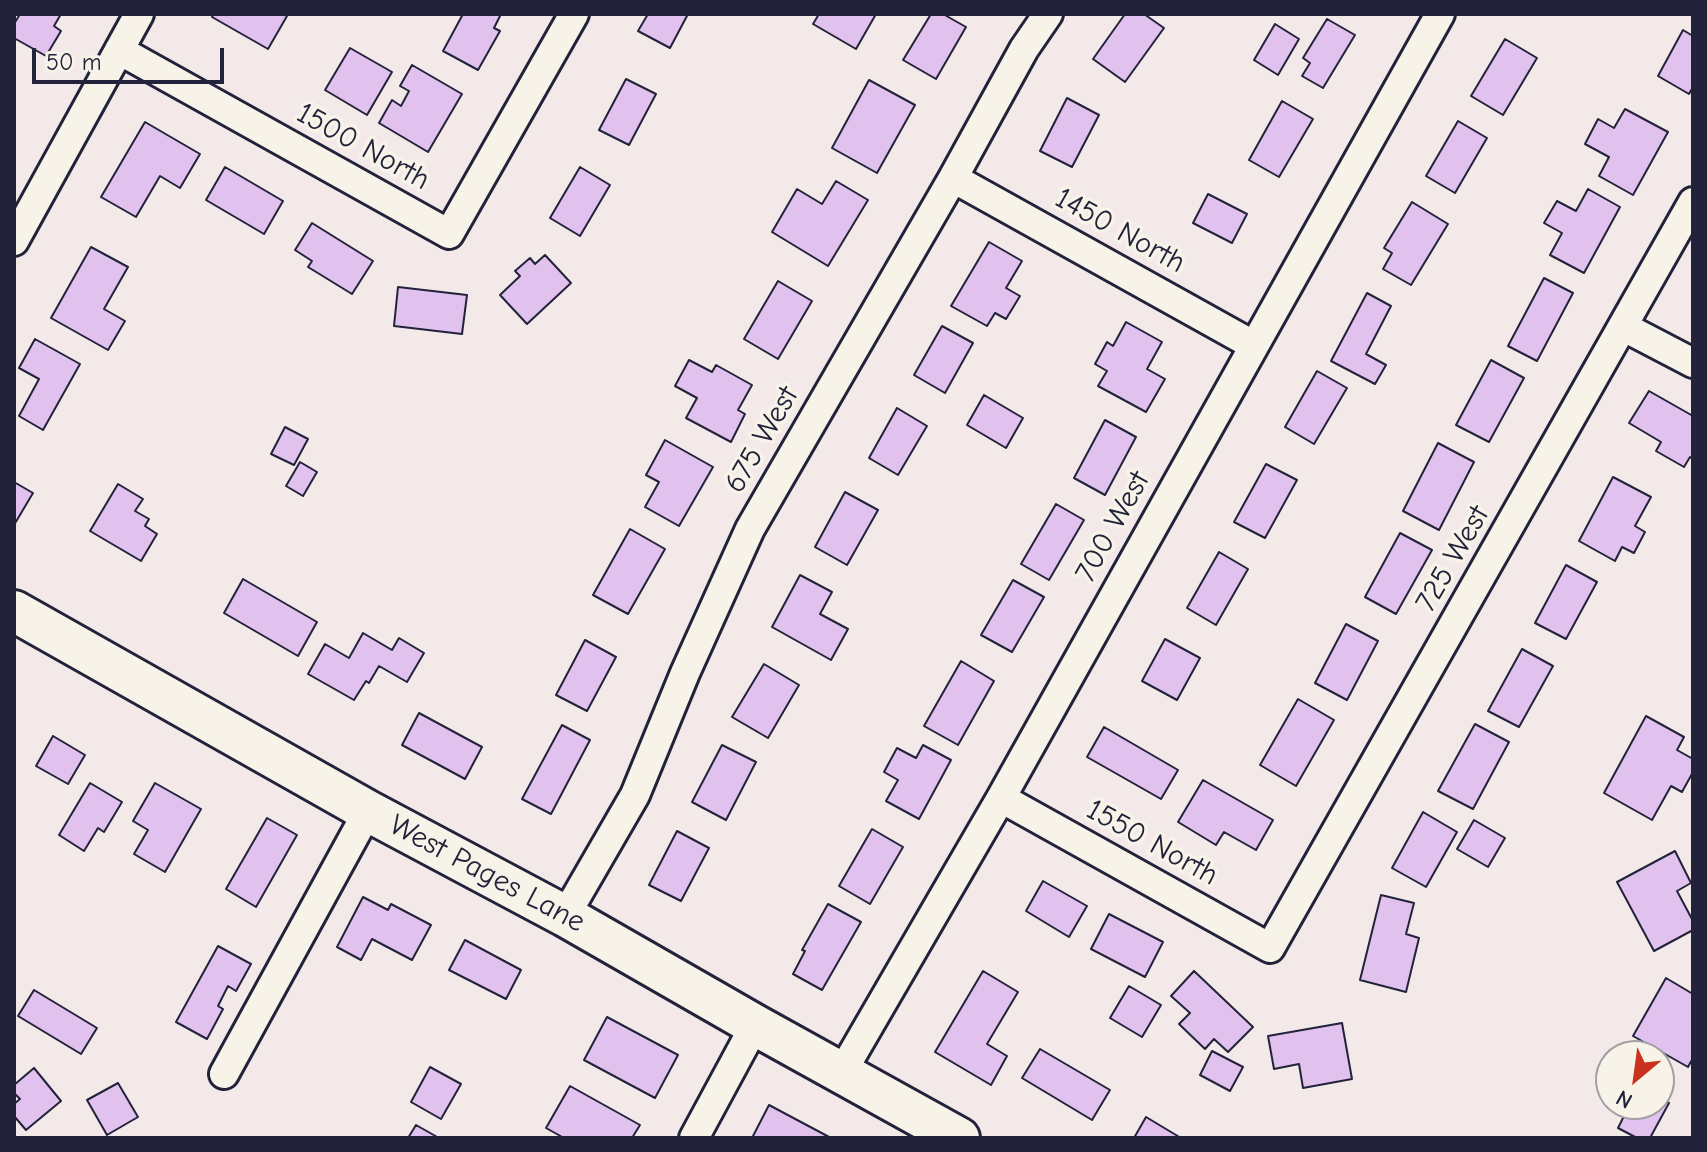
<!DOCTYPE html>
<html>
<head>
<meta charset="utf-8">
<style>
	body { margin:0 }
	#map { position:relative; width:1707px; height:1152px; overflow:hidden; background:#f3e9e9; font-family:"Comic Neue",sans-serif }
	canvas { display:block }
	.frame { position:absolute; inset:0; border:16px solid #22223b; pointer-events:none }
	.north { position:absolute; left:1595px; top:1040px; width:80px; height:80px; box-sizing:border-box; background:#f7f3e8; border:2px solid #a29fa3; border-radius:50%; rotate:209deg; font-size:22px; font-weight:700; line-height:32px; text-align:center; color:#22223b }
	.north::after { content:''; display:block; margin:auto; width:28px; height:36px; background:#c8321e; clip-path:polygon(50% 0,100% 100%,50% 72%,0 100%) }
	.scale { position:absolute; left:32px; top:48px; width:192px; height:36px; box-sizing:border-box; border:4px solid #22223b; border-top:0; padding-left:10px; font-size:24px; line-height:28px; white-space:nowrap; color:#22223b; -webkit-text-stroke:6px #f7f3e8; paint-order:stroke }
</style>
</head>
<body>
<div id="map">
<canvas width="1707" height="1152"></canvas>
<div class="frame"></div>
<div class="north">N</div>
<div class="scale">50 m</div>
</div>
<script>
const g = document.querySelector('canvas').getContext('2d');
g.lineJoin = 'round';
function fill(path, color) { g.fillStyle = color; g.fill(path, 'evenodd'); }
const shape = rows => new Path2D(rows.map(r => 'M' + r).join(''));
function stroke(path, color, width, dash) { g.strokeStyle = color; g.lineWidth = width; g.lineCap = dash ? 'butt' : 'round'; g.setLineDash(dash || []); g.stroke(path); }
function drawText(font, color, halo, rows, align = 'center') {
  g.font = font + ' "Comic Neue",sans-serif'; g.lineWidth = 7; g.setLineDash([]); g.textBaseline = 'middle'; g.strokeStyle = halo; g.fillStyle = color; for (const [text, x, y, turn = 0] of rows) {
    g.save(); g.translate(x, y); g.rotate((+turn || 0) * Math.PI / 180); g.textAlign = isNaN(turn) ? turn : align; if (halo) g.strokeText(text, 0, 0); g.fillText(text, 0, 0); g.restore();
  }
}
const building = shape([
	[20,14,61,14,54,26,61,31,46,56,14,38,14,24,20,14],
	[214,14,282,14,287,16,268,49,212,17,214,14],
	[463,14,501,14,494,28,500,31,478,70,443,51,463,14],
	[648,14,688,14,670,48,638,31,648,14],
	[819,14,876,14,856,49,813,24,819,14],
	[931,14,943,14,966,27,936,79,903,60,931,14],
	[1125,14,1144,14,1164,28,1125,82,1093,59,1125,14],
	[1327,19,1355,35,1323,88,1302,76,1310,63,1303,58,1327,19],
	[1275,24,1299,39,1278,75,1254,60,1275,24],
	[1683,30,1693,36,1693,87,1689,94,1658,76,1683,30],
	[1505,39,1537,58,1503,115,1471,96,1505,39],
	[350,48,392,72,367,115,325,90,350,48],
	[412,65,462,94,428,152,379,123,392,100,401,106,409,91,400,86,412,65],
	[626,79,656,94,629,145,599,130,626,79],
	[869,80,915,105,877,173,832,148,869,80],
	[1067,98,1099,115,1072,167,1040,151,1067,98],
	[1282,101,1313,119,1279,177,1249,160,1282,101],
	[1625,109,1668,132,1633,195,1599,176,1609,157,1585,144,1598,119,1614,128,1625,109],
	[1458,121,1487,138,1455,193,1426,176,1458,121],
	[145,122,200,154,180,188,160,176,136,217,101,197,145,122],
	[225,167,283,201,264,234,206,200,225,167],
	[580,167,610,185,580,236,550,218,580,167],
	[836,181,868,200,828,266,772,232,797,189,822,204,836,181],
	[1588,189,1620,207,1584,273,1550,255,1562,233,1544,223,1557,201,1576,211,1588,189],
	[1208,194,1247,214,1232,243,1193,223,1208,194],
	[1412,202,1448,224,1411,285,1383,269,1392,253,1384,248,1412,202],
	[312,223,373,261,352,294,308,267,312,261,295,250,312,223],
	[989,242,1022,261,1006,288,1020,296,1006,319,995,313,987,326,951,306,989,242],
	[91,247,128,267,104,309,125,321,108,350,51,318,91,247],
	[545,255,571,283,527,324,500,295,520,276,515,271,530,258,535,264,545,255],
	[1544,278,1573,293,1537,361,1508,346,1544,278],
	[778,281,812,301,778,359,744,339,778,281],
	[398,287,467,295,462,334,394,326,398,287],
	[1367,293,1391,306,1366,354,1386,365,1375,384,1331,361,1367,293],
	[1126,322,1162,342,1147,369,1165,379,1146,412,1098,386,1107,371,1095,364,1107,342,1113,346,1126,322],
	[942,326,973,343,945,393,914,375,942,326],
	[35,339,80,364,43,430,19,416,39,379,19,368,35,339],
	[689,360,712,372,716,365,752,385,738,410,745,414,731,442,686,418,697,398,675,386,689,360],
	[1491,360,1524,378,1489,442,1456,425,1491,360],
	[1317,371,1347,388,1314,444,1285,427,1317,371],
	[1649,391,1693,416,1693,459,1690,457,1684,467,1656,451,1661,442,1629,423,1649,391],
	[984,395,1023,418,1006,448,967,425,984,395],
	[897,408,927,426,898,475,869,458,897,408],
	[1105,420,1136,437,1105,495,1074,478,1105,420],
	[285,427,308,439,294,465,271,454,285,427],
	[665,440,713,467,679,526,645,507,659,482,646,475,665,440],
	[1438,443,1474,462,1439,530,1403,511,1438,443],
	[300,462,317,472,303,496,286,486,300,462],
	[1266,464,1297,480,1265,538,1234,522,1266,464],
	[1613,477,1651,497,1635,526,1645,532,1634,553,1622,547,1615,561,1579,541,1613,477],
	[14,482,33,493,14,525,14,482],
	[118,484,143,499,135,511,149,519,145,526,157,534,141,561,90,531,118,484],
	[845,492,878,510,847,565,815,547,845,492],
	[1056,504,1084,520,1049,580,1021,564,1056,504],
	[630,529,665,549,628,614,593,595,630,529],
	[1400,533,1432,550,1396,614,1365,597,1400,533],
	[1219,552,1248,569,1216,625,1187,608,1219,552],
	[1566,565,1597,582,1566,639,1535,623,1566,565],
	[800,575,832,592,820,614,848,629,831,660,772,627,800,575],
	[243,579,317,622,298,656,224,613,243,579],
	[1013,580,1044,597,1012,652,981,635,1013,580],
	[1346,624,1378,641,1347,700,1315,683,1346,624],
	[363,633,392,650,399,638,424,653,407,682,379,666,369,683,366,681,354,700,308,674,325,644,349,658,363,633],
	[1165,639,1200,658,1177,700,1142,681,1165,639],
	[585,640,616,657,587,711,556,695,585,640],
	[1522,649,1553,666,1519,727,1488,711,1522,649],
	[961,661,994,681,958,745,924,726,961,661],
	[764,664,799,685,768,738,732,717,764,664],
	[1298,699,1334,720,1296,786,1260,765,1298,699],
	[419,713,482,747,465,779,402,745,419,713],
	[1646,716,1684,737,1677,750,1693,759,1693,772,1682,792,1671,786,1652,820,1604,793,1646,716],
	[1475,724,1509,742,1473,809,1438,791,1475,724],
	[562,725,590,740,551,814,522,799,562,725],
	[1104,727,1178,770,1161,799,1087,757,1104,727],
	[53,736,85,755,68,784,36,766,53,736],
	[722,745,756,762,726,820,692,802,722,745],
	[923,745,951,760,919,819,886,801,898,780,884,772,897,748,916,758,923,745],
	[1203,780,1273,820,1256,850,1224,832,1216,845,1178,822,1203,780],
	[90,783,122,802,104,832,98,828,84,851,59,835,90,783],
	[155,783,201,809,165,872,134,854,148,830,133,821,155,783],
	[1423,812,1457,832,1426,887,1392,868,1423,812],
	[267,818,297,835,256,907,226,889,267,818],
	[1474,820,1505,838,1488,867,1457,849,1474,820],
	[872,829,903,847,870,904,839,886,872,829],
	[677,831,709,848,681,901,649,885,677,831],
	[1675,851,1691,883,1677,891,1693,921,1693,930,1654,951,1617,882,1675,851],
	[1043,881,1087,906,1069,937,1026,911,1043,881],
	[1381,895,1414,903,1406,934,1419,938,1406,992,1360,980,1381,895],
	[363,897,388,910,391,904,431,925,412,960,372,939,361,960,337,947,363,897],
	[828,904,861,922,822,990,793,974,805,951,802,950,828,904],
	[1109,914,1163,942,1145,977,1091,949,1109,914],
	[465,940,521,970,506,999,449,970,465,940],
	[218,946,251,964,236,991,228,986,218,1006,223,1009,207,1039,176,1022,218,946],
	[983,971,1018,992,987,1044,1007,1056,991,1085,935,1052,983,971],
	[1194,971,1253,1027,1228,1052,1214,1039,1205,1049,1179,1024,1190,1013,1171,996,1194,971],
	[1666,978,1693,994,1693,1058,1688,1067,1633,1036,1666,978],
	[1129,986,1161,1005,1142,1037,1110,1018,1129,986],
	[34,990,97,1028,81,1054,18,1016,34,990],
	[607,1017,678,1055,655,1098,584,1060,607,1017],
	[1342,1023,1352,1079,1303,1088,1299,1064,1274,1069,1268,1036,1342,1023],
	[1040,1049,1110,1090,1092,1120,1022,1078,1040,1049],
	[1212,1051,1243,1067,1230,1091,1200,1075,1212,1051],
	[430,1067,461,1084,441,1119,411,1102,430,1067],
	[34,1068,61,1101,26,1130,14,1116,14,1104,20,1099,14,1093,14,1085,34,1068],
	[118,1083,138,1117,107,1135,87,1100,118,1083],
	[570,1086,640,1125,632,1138,564,1138,546,1128,570,1086],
	[1659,1098,1669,1103,1650,1138,1637,1138,1618,1128,1630,1104,1659,1104,1659,1098],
	[769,1105,831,1138,752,1138,769,1105],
	[1146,1117,1181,1138,1134,1138,1146,1117],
	[416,1125,439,1138,408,1138,416,1125]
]);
const street = shape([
	[119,50,449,234,574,14],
	[953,178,1253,345],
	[14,241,139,14],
	[1624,327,1693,363],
	[1001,798,1270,948,1693,202],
	[565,916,635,795,685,673,750,529,953,178,1024,49,1048,14],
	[842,1072,1001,798,1440,14],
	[224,1074,368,811],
	[694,1138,755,1025]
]);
const secondary = shape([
	[14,611,368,811,565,916,755,1025,959,1138]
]);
const streetNames = [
	["1500 North",363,147,29],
	["1450 North",1120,231,29],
	["675 West",762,440,-60],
	["700 West",1113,527,-61],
	["725 West",1453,559,-60],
	["1550 North",1152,843,29],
	["West Pages Lane",487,874,28]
];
fill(building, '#e1c1ee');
stroke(building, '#22223b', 2);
stroke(street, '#22223b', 34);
stroke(secondary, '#22223b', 46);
stroke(street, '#f7f3e8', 28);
stroke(secondary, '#f7f3e8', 40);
drawText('30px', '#22223b', '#f7f3e8', streetNames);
</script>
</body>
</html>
